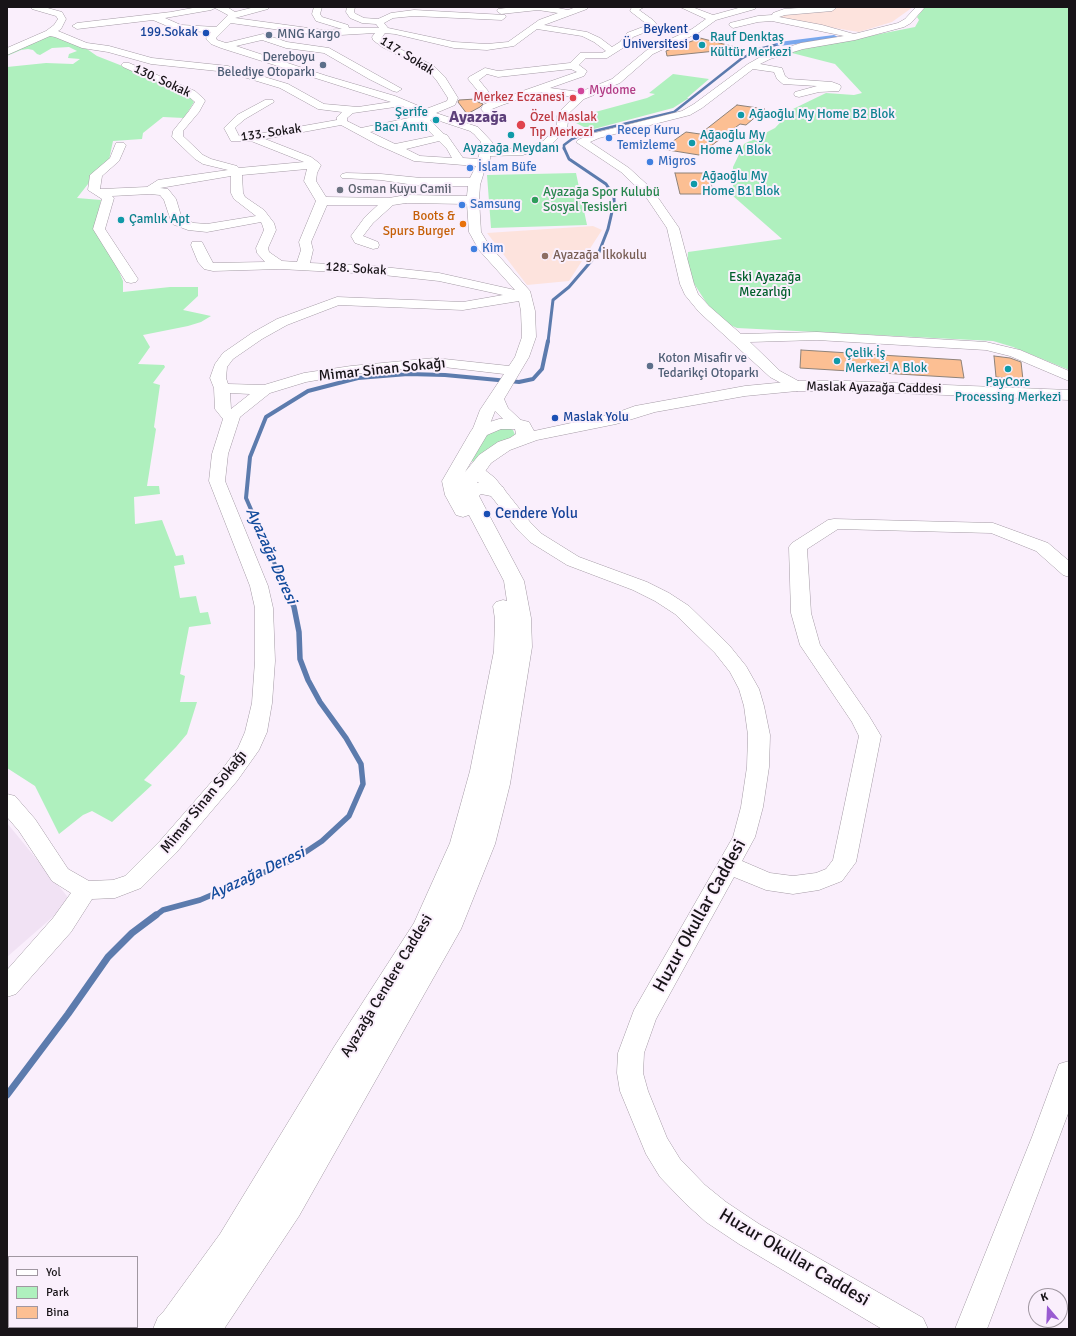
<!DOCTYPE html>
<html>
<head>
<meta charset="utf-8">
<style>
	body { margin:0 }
	#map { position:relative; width:1076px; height:1336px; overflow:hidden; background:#faeffc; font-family:Signika,sans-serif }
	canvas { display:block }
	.frame { position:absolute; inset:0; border:8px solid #181418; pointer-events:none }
	.legend { position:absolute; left:8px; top:1256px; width:130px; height:72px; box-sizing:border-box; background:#faeffc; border:1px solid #a097a1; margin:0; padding:5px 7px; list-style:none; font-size:12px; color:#181418 }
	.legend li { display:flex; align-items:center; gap:8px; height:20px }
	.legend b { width:20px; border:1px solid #a097a1 }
	.north { position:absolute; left:1028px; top:1288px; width:40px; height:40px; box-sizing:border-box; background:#faeffc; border:1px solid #a097a1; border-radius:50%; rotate:341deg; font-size:11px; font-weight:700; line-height:16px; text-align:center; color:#181418 }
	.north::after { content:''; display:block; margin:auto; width:14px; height:18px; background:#995bd1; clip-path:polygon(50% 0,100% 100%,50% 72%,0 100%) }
</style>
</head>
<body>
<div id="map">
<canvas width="1076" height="1336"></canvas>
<div class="frame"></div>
<ul class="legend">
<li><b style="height:5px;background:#fff"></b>Yol</li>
<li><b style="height:11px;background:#aff0be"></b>Park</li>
<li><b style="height:11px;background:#fcbf93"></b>Bina</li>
</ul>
<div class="north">K</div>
</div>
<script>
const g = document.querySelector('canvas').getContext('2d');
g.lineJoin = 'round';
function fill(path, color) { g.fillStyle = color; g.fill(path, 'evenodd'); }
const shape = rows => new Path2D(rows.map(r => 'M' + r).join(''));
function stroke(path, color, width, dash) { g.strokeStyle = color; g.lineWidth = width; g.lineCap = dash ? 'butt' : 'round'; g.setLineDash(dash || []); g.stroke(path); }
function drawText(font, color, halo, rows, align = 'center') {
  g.font = font + ' Signika,sans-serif'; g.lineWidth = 4; g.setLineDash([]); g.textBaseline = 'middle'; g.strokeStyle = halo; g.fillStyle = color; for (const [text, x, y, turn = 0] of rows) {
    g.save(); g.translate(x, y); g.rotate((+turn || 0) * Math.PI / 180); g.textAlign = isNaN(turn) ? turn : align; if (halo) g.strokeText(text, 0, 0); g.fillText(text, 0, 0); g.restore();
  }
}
const built = shape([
	[7,823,71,901,7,957]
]);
const education = shape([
	[838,7,913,7,892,22,859,32,774,18,790,13,835,9],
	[593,226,602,230,569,281,527,285,487,233]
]);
const green = shape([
	[925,7,1069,7,1069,370,1013,347,993,341,737,328,728,324,711,310,693,282,687,266,688,252,782,239,733,196,733,167,744,144,775,128,793,109,826,93,854,95,862,93,835,64,788,52,915,27,919,20,917,17],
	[48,36,52,36,84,47,97,56,148,76,186,93,194,102,184,118,163,117,143,133,142,139,113,141,109,160,92,175,88,184,77,198,101,200,95,227,118,269,123,281,123,292,170,287,198,287,198,296,183,310,211,316,201,322,188,326,143,335,150,347,138,364,164,365,165,367,153,383,160,385,154,427,156,429,147,486,159,486,160,494,134,497,135,524,162,520,176,556,183,555,185,564,174,566,180,598,196,596,200,613,208,612,211,624,189,627,180,674,185,676,180,702,197,702,187,734,176,747,144,780,152,785,112,822,92,811,83,815,59,834,35,786,7,768,7,67,46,63,73,64,80,59,68,58,69,54,77,51,69,47,52,48,40,55,37,54,33,50,28,49,21,50,7,56,7,55],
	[673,74,709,79,687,98,689,98,673,108,590,130,574,122,573,118,647,98,655,94,649,93],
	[576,173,587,225,491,228,487,175],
	[506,427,513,430,515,435,476,462,469,461,490,430]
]);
const streamFar4 = shape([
	[564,149,564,145,572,139,586,133,674,112,741,59,759,49,779,44]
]);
const streamFar3 = shape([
	[548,342,553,300,569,287,599,252,608,229,614,203,614,196,606,184,569,159,564,148]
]);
const streamFar2 = shape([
	[287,592,246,498,250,457,266,417,308,391,358,378,408,374,445,375,519,382,533,379,542,369,548,341]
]);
const streamFar1 = shape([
	[155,916,163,910,200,900,295,859,322,841,349,816,363,784,361,764,346,738,320,702,308,680,300,659,299,632,294,607,287,591]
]);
const stream = shape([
	[7,1095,68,1014,108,957,132,933,156,915]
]);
const canal = shape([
	[834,35,838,37,837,39,779,46,775,44,779,42,834,35]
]);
const building = shape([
	[700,38,735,47,735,49,667,56,666,51,700,38],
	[476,99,478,102,483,104,480,107,467,114,458,102,459,100,476,99],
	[737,105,765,109,746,125,740,124,699,155,662,149,686,132,700,134,737,105],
	[675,173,708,173,714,194,680,194,675,173],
	[801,350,961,360,964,378,800,368,801,350],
	[994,356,1010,358,1021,362,1023,380,996,377,994,356]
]);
const minor = shape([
	[31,7,44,7,62,12,66,19,61,29,58,31,87,43,109,46,152,58,228,66,288,84,324,104,358,107,391,102,221,48,211,44,206,39,211,32,179,31,153,20,77,29,72,26,77,23,171,12,198,7,227,7,235,12,255,7,269,7,268,9,235,18,323,30,342,29,316,21,312,14,314,7,322,7,320,14,322,17,348,25,349,28,379,28,376,24,362,23,350,18,346,12,347,7,355,7,354,12,356,14,364,18,378,19,391,13,414,10,505,15,506,17,502,20,414,16,393,18,384,23,388,28,454,42,487,44,508,42,539,20,558,13,538,10,501,14,497,11,498,9,514,7,553,7,568,10,576,7,588,7,587,9,544,25,587,32,600,38,612,47,620,42,627,33,648,25,630,11,632,7,644,7,639,10,653,20,658,26,656,28,633,37,626,46,607,58,586,58,579,65,587,71,584,76,550,88,580,92,612,79,647,50,692,29,706,19,680,7,692,7,713,15,742,7,756,7,755,9,716,20,698,33,653,54,620,83,595,93,594,95,584,99,569,113,567,129,551,145,523,155,490,156,490,163,484,172,480,185,479,200,481,232,489,245,530,291,535,311,536,337,529,357,504,399,508,408,525,424,523,427,517,429,511,427,495,411,486,434,480,436,474,434,472,431,480,410,504,374,435,366,351,374,306,382,270,393,240,417,228,454,225,481,268,586,273,608,275,661,272,703,267,732,259,750,237,781,176,853,141,888,115,898,92,899,71,932,16,994,7,997,7,970,53,918,71,893,52,881,19,831,7,817,7,794,15,796,35,819,68,869,89,881,113,880,125,876,160,841,221,771,238,748,245,732,252,703,255,661,255,608,250,586,209,481,212,454,223,419,215,409,214,388,210,378,215,364,223,353,252,333,277,319,337,297,463,302,503,295,439,281,374,274,280,269,213,271,204,269,198,262,191,245,192,242,202,242,213,263,265,262,257,253,256,248,264,230,262,224,261,222,207,232,188,230,172,224,164,200,160,195,150,194,112,196,114,198,105,229,138,279,136,282,131,283,126,282,93,229,102,199,88,190,90,175,110,158,116,143,124,143,126,145,119,161,102,176,100,189,102,189,147,187,158,180,228,170,203,164,195,159,172,137,173,131,189,111,195,102,187,95,123,67,121,65,123,63,129,63,195,91,204,99,205,101,199,112,183,131,183,136,203,155,211,159,237,166,239,168,304,162,251,141,231,141,224,128,237,115,265,100,273,100,274,102,245,119,238,125,235,128,239,136,252,135,337,120,337,117,342,112,318,109,280,88,227,72,151,64,108,52,82,48,55,37,50,36,7,55,7,48,46,31,54,25,58,19,56,16,32,9,31,7],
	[215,8,228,15,216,27,181,25,165,18,211,10,215,8],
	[231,23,323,36,375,33,372,37,373,40,382,47,428,70,437,81,448,98,447,101,426,109,395,96,327,76,236,46,262,40,286,48,324,53,369,79,393,91,397,92,402,89,329,48,287,42,263,34,226,43,217,40,216,38,231,23],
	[537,29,582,36,594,42,606,51,602,53,580,53,570,63,498,71,485,68,469,77,468,79,478,91,477,99,478,101,487,103,483,105,481,109,493,123,497,124,502,121,492,109,502,105,540,92,574,97,559,112,557,116,557,128,543,141,522,149,492,149,492,142,478,127,436,113,455,105,458,98,445,77,434,66,388,43,382,37,385,33,395,34,454,48,487,50,514,46,537,29],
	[571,69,577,72,497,100,487,97,488,91,479,80,487,74,498,77,571,69],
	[402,106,423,115,361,128,347,121,347,118,353,113,402,106],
	[434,119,470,131,474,134,481,142,481,148,478,159,463,158,447,135,444,134,430,120,434,119],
	[420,122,434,136,395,144,370,132,420,122],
	[341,125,378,145,414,161,476,166,470,178,421,178,381,174,346,173,342,174,340,176,342,178,381,180,421,186,468,186,467,196,406,195,389,198,326,197,316,181,317,173,321,165,319,163,311,157,265,139,341,125],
	[439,141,447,149,452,158,420,156,406,149,439,141],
	[307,169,304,181,316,201,299,242,301,250,297,262,282,261,269,252,268,248,276,230,274,223,264,210,245,197,243,193,242,175,307,169],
	[231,176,231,193,234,199,256,216,207,224,194,223,182,219,176,199,168,189,160,188,231,176],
	[406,203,467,204,469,232,479,250,515,290,439,273,374,266,310,263,313,250,311,242,327,205,378,205,365,217,351,236,355,243,373,249,378,248,379,245,378,242,363,236,373,223,393,205,406,203],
	[519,301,521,311,522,337,515,357,509,366,435,358,351,366,304,373,264,385,228,384,226,378,227,367,233,359,262,339,287,325,339,305,463,310,519,301],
	[230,393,250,394,231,409,230,393],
	[813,7,836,8,832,11,785,15,779,17,822,25,854,34,898,23,905,19,916,7,925,7,911,23,904,27,855,40,803,49,770,59,760,64,782,68,785,76,789,79,832,82,840,85,841,87,839,91,819,92,799,97,795,96,794,94,795,92,817,86,783,84,777,79,774,72,753,69,702,108,690,115,599,138,590,142,629,168,652,189,679,228,694,284,698,294,709,306,741,334,817,332,986,342,1020,350,1069,371,1069,381,1010,356,986,350,817,340,750,342,780,371,802,383,805,386,802,389,797,391,792,389,770,377,699,312,685,295,680,284,667,228,644,194,621,172,576,142,578,140,591,134,682,111,694,104,748,64,764,55,801,43,844,36,772,21,758,22,733,28,729,25,730,23,758,16,772,15,773,13,784,9,813,7],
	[475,466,481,467,495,478,530,522,542,534,579,557,647,582,669,593,689,606,729,645,746,666,759,689,764,706,770,735,769,767,763,807,755,837,742,861,770,873,793,876,816,873,826,869,833,860,859,736,852,722,800,645,791,613,789,547,792,543,828,520,834,519,993,523,1048,543,1069,561,1069,577,1063,575,1036,551,991,533,838,529,807,549,811,613,820,645,869,716,881,736,856,862,842,881,819,890,793,894,766,890,734,877,656,1019,644,1053,643,1073,648,1091,667,1138,680,1159,705,1185,726,1202,759,1224,923,1318,928,1329,882,1329,739,1244,706,1222,685,1203,660,1177,646,1154,620,1091,617,1073,618,1053,634,1010,733,837,741,807,747,767,748,735,744,706,739,689,730,672,715,653,675,614,655,601,633,590,567,565,530,542,518,530,483,486,469,475,467,471,469,467,475,466],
	[1069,1061,1069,1111,987,1329,955,1329,1032,1137,1056,1072,1059,1064,1069,1061]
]);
const major = shape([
	[797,381,847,381,1069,390,1069,400,847,391,797,391,745,396,655,412,616,424,537,440,510,450,491,463,477,483,481,482,503,487,505,491,503,495,496,497,481,494,479,496,524,581,531,618,532,647,510,784,495,844,461,929,299,1216,224,1329,153,1329,158,1317,164,1311,220,1234,334,1047,414,923,450,843,470,771,494,651,495,619,493,606,496,602,503,600,507,601,504,581,469,515,463,517,456,515,445,495,442,481,471,431,474,427,499,419,517,419,529,422,534,431,613,414,635,406,745,386,797,381],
	[501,429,515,429,516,434,510,438,498,442,479,455,465,472,487,435,501,429]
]);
const markers = [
	[206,33,4,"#1a4fb4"],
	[269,35,4,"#5c6f8a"],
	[696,37,4,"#1a4fb4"],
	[702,45,4,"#0f9aa8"],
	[323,65,4,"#5c6f8a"],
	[581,91,4,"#d1479c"],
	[573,98,4,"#e0444e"],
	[741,115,4,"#0f9aa8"],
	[436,120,4,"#0f9aa8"],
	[521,125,5,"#e0444e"],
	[511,135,4,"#0f9aa8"],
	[609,138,4,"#3f7fe0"],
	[692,143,4,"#0f9aa8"],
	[650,162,4,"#3f7fe0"],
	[470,168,4,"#3f7fe0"],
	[694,184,4,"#0f9aa8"],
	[340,190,4,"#6b7280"],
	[535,200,4,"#2e9e5b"],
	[462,205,4,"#3f7fe0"],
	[121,220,4,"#0f9aa8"],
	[463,224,4,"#e8710a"],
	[474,249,4,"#3f7fe0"],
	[545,256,4,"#8d6e63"],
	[837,361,4,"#0f9aa8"],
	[650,366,4,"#5c6f8a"],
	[1008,369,4,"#0f9aa8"],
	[555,418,4,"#1a4fb4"],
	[487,514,4,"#1a4fb4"]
];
const farTransitnames = [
	["Beykent",688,30],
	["Üniversitesi",688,45],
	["199.Sokak",198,33],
	["Maslak Yolu",563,418,"left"]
];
const farServicenames = [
	["MNG Kargo",277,35],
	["Dereboyu",315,58,"right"],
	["Belediye Otoparkı",315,73,"right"],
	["Koton Misafir ve",658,359],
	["Tedarikçi Otoparkı",658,374]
];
const farCulturenames = [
	["Rauf Denktaş",710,38],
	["Kültür Merkezi",710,53],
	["Şerife",428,113,"right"],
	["Bacı Anıtı",428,128,"right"],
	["Ağaoğlu My Home B2 Blok",749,115],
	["Ağaoğlu My",700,136],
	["Home A Blok",700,151],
	["Ayazağa Meydanı",511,149,"center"],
	["Ağaoğlu My",702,177],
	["Home B1 Blok",702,192],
	["Çamlık Apt",129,220],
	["Çelik İş",845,354],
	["Merkezi A Blok",845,369],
	["PayCore",1008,383,"center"],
	["Processing Merkezi",1008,398,"center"]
];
const farStreetnames = [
	["117. Sokak",407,56,32],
	["130. Sokak",162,81,25],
	["133. Sokak",271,133,-8],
	["128. Sokak",356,269,4],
	["Maslak Ayazağa Caddesi",874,388,1]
];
const farHotelnames = [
	["Mydome",589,91]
];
const farHealthnames = [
	["Merkez Eczanesi",565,98],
	["Özel Maslak",530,118,"left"],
	["Tıp Merkezi",530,133,"left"]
];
const farShopnames = [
	["Recep Kuru",617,131],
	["Temizleme",617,146],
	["Migros",658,162],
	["İslam Büfe",478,168],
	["Samsung",470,205],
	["Kim",482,249]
];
const farWorshipnames = [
	["Osman Kuyu Camii",348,190]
];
const farLeisurenames = [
	["Ayazağa Spor Kulubü",543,193],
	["Sosyal Tesisleri",543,208]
];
const farFoodnames = [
	["Boots &",455,217],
	["Spurs Burger",455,232]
];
const farEducationnames = [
	["Ayazağa İlkokulu",553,256]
];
const farParknames = [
	["Eski Ayazağa",765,278],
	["Mezarlığı",765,293]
];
const streetNames = [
	["Mimar Sinan Sokağı",382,370,-6],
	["Mimar Sinan Sokağı",204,802,-51],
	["Ayazağa Cendere Caddesi",387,986,-59]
];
const transitNames = [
	["Cendere Yolu",495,514]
];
const farDistrictnames = [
	["Ayazağa",478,118]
];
const waterNames = [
	["Ayazağa Deresi",271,556,66],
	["Ayazağa Deresi",257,874,-25]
];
const nearStreetnames = [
	["Huzur Okullar Caddesi",700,916,-61],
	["Huzur Okullar Caddesi",794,1258,31]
];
fill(built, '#f1e2f4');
fill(education, '#fde3dd');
fill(green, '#aff0be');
stroke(streamFar4, '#5c7bad', 2.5);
stroke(streamFar3, '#5c7bad', 3);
stroke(streamFar2, '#5c7bad', 4);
stroke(streamFar1, '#5c7bad', 5.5);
stroke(stream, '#5c7bad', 7);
fill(canal, '#79a7ed');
fill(building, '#fcbf93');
stroke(building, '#8e8279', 1);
stroke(minor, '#a49aa5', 1);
stroke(major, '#a49aa5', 1);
fill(minor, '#fff');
fill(major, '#fff');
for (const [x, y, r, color] of markers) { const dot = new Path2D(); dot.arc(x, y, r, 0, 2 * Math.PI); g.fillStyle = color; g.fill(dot); stroke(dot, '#faeffc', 1.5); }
drawText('13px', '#164399', '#faeffc', farTransitnames, 'right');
drawText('13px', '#4e5e75', '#faeffc', farServicenames, 'left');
drawText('13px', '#0d838f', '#faeffc', farCulturenames, 'left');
drawText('13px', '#181418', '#faeffc', farStreetnames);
drawText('13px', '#b23c85', '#faeffc', farHotelnames, 'left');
drawText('13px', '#be3a42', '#faeffc', farHealthnames, 'right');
drawText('13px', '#366cbe', '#faeffc', farShopnames, 'left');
drawText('13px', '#5b616d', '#faeffc', farWorshipnames, 'left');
drawText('13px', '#27864d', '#faeffc', farLeisurenames, 'left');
drawText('13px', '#c56008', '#faeffc', farFoodnames, 'right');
drawText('13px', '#785e54', '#faeffc', farEducationnames, 'left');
drawText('13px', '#005f2b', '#faeffc', farParknames);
drawText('15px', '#181418', '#faeffc', streetNames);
drawText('15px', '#164399', '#faeffc', transitNames, 'left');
drawText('bold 16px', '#5d3f7a', '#faeffc', farDistrictnames);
drawText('italic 16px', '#124b9c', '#faeffc', waterNames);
drawText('18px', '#181418', '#faeffc', nearStreetnames);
</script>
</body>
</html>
